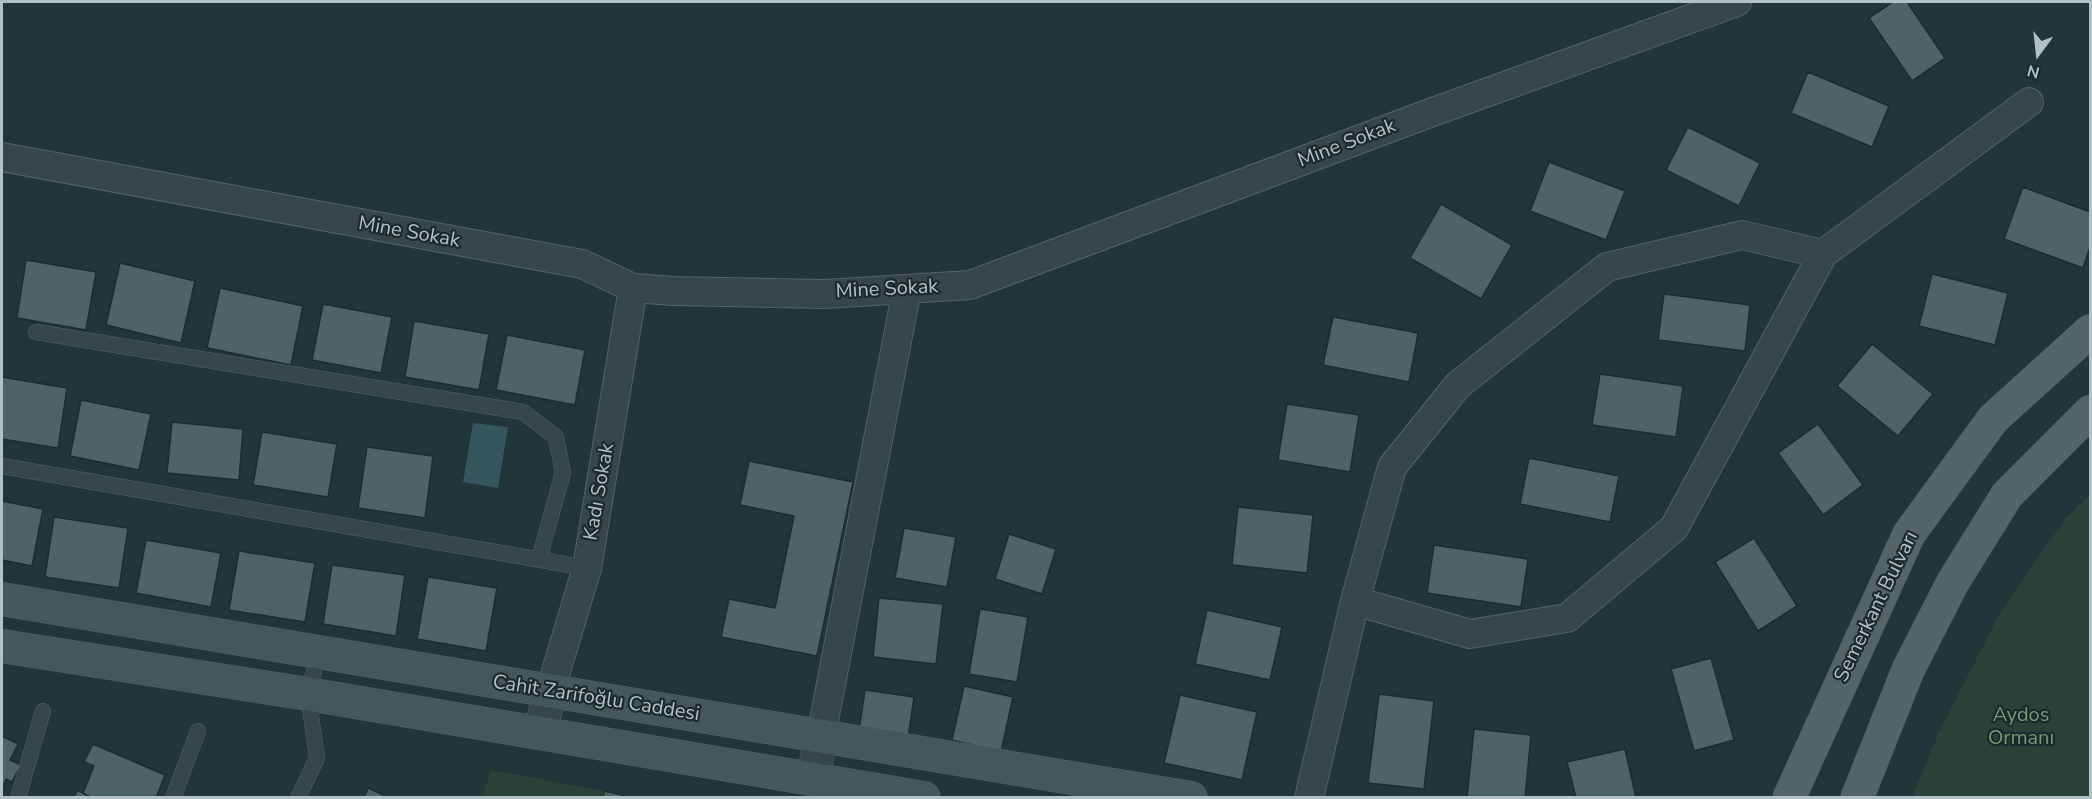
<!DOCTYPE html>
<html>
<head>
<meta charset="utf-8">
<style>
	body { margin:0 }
	#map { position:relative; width:2092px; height:799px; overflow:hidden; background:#223539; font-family:"Nunito Sans",sans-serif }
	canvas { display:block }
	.frame { position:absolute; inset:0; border:3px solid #b1c1c5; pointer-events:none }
	.north { position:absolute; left:2008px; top:24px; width:60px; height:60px; -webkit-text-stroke:4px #1b2a2e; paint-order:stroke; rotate:195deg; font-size:16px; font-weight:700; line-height:24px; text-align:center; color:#b1c1c5 }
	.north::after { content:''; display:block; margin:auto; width:21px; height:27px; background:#b1c1c5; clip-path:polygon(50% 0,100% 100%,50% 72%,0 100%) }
</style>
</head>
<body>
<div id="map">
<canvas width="2092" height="799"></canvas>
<div class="frame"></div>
<div class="north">N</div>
</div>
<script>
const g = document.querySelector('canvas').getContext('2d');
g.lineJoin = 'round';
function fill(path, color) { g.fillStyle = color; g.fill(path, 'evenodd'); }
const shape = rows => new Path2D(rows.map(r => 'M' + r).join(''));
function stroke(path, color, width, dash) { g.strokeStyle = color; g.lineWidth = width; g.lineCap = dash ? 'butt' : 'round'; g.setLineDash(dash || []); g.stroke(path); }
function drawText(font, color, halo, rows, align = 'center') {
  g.font = font + ' "Nunito Sans",sans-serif'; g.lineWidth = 4.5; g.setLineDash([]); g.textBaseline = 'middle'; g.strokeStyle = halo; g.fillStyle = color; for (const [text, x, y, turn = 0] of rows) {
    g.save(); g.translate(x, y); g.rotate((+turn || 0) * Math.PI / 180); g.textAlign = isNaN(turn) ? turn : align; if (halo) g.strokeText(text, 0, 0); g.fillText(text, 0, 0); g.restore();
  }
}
const green = shape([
	[2090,495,2090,797,1912,797,1939,732,2001,611,2065,519],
	[491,770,636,797,482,798]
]);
const water = shape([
	[473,423,508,427,498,488,463,482]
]);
const building = shape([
	[1893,2,1907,2,1945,58,1912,81,1869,18,1893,2],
	[1808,72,1889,106,1872,147,1791,113,1808,72],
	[1688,127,1760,163,1739,206,1666,170,1688,127],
	[1549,162,1625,191,1606,240,1530,211,1549,162],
	[2023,187,2090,212,2090,247,2083,268,2004,239,2023,187],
	[1441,204,1512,245,1481,299,1410,258,1441,204],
	[26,260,96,272,86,330,17,318,26,260],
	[120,263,195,281,181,343,106,325,120,263],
	[1932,274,2008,293,1995,345,1919,326,1932,274],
	[220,288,303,306,291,365,207,348,220,288],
	[1664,294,1750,305,1745,351,1658,340,1664,294],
	[323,304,392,317,381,373,312,360,323,304],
	[1333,317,1418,333,1409,382,1323,365,1333,317],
	[414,321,489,334,479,390,405,377,414,321],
	[507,335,585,350,575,405,496,390,507,335],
	[1872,344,1933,394,1898,436,1837,386,1872,344],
	[1600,374,1683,386,1676,437,1592,425,1600,374],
	[2,377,67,388,58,448,2,439,2,377],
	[81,400,151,414,139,470,70,456,81,400],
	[1287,404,1359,415,1350,472,1278,460,1287,404],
	[172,422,243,429,239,480,167,473,172,422],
	[1818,424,1863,485,1823,515,1778,453,1818,424],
	[262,432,337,444,328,497,253,485,262,432],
	[367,447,433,456,425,518,358,508,367,447],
	[1529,458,1619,476,1610,522,1520,504,1529,458],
	[749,461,853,482,817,656,721,637,729,599,775,608,794,516,740,505,749,461],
	[2,501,43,509,32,566,2,560,2,501],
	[1238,507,1313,515,1307,573,1232,565,1238,507],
	[54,517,128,528,119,588,45,577,54,517],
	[904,528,956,537,947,587,895,578,904,528],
	[1009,534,1056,549,1042,594,995,579,1009,534],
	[1754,538,1797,606,1758,631,1715,562,1754,538],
	[146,540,221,553,211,607,136,593,146,540],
	[1434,545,1528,559,1521,607,1427,593,1434,545],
	[239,551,315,563,305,622,229,610,239,551],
	[332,565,405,575,396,636,323,624,332,565],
	[428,577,497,588,486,651,417,639,428,577],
	[879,598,943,604,936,664,873,657,879,598],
	[980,609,1028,617,1017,682,969,674,980,609],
	[1207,610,1282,627,1270,680,1195,664,1207,610],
	[1711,658,1734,740,1694,751,1671,669,1711,658],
	[964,686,1013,697,1001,752,952,740,964,686],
	[865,690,914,697,908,738,859,731,865,690],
	[1379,694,1434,701,1424,789,1368,783,1379,694],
	[1180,695,1257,712,1242,780,1164,763,1180,695],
	[1474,729,1531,735,1525,798,1467,798,1474,729],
	[2,736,18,744,10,760,21,765,12,782,6,779,2,789,2,736],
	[93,744,165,775,156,798,92,798,83,793,94,766,84,762,93,744],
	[1625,749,1636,798,1576,798,1567,762,1625,749],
	[368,788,390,798,364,798,368,788],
	[77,790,83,793,92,798,74,798,77,790],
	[604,791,636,798,603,798,604,791]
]);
const service = shape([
	[36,332,523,412,556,437,563,473,539,559],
	[2,466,587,568],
	[18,798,43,711],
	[173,798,198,731],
	[298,798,317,758,308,694,319,652]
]);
const minor = shape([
	[2,157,582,264,633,288,673,291,825,294,970,285,1430,113,1737,2],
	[1355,601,1470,634,1567,618,1674,528,1823,254,2029,102],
	[550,691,587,568,633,288],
	[821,736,907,289],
	[1309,798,1355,601,1392,467,1458,385,1607,267,1742,235,1823,254]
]);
const tertiary = shape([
	[540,733,550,691],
	[813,779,821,736]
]);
const secondary = shape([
	[2,599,1191,798],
	[2,646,308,694,924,798]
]);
const primary = shape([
	[1789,798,1909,534,1993,419,2090,331],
	[1857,798,1908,670,1953,582,2007,495,2090,412]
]);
const streetNames = [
	["Mine Sokak",1347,144,-21],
	["Mine Sokak",409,233,10],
	["Mine Sokak",887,290,-3],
	["Kadı Sokak",600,492,-80],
	["Semerkant Bulvarı",1877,607,-64],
	["Cahit Zarifoğlu Caddesi",596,699,9]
];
const parkNames = [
	["Aydos",2021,716],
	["Ormanı",2021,739]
];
fill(green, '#2a4138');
fill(water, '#35565d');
fill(building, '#4e6367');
stroke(building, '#1d2c30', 1.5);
stroke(service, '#546367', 16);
stroke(minor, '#546367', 30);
stroke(tertiary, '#546367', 34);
stroke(secondary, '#546367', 34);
stroke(primary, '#425155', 34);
stroke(service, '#364649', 15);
stroke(minor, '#364649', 28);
stroke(tertiary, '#364649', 33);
stroke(secondary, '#44575c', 33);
stroke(primary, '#546569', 33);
drawText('20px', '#b1c1c5', '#1b2a2e', streetNames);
drawText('20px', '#779a70', '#1b2a2e', parkNames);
</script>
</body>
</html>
